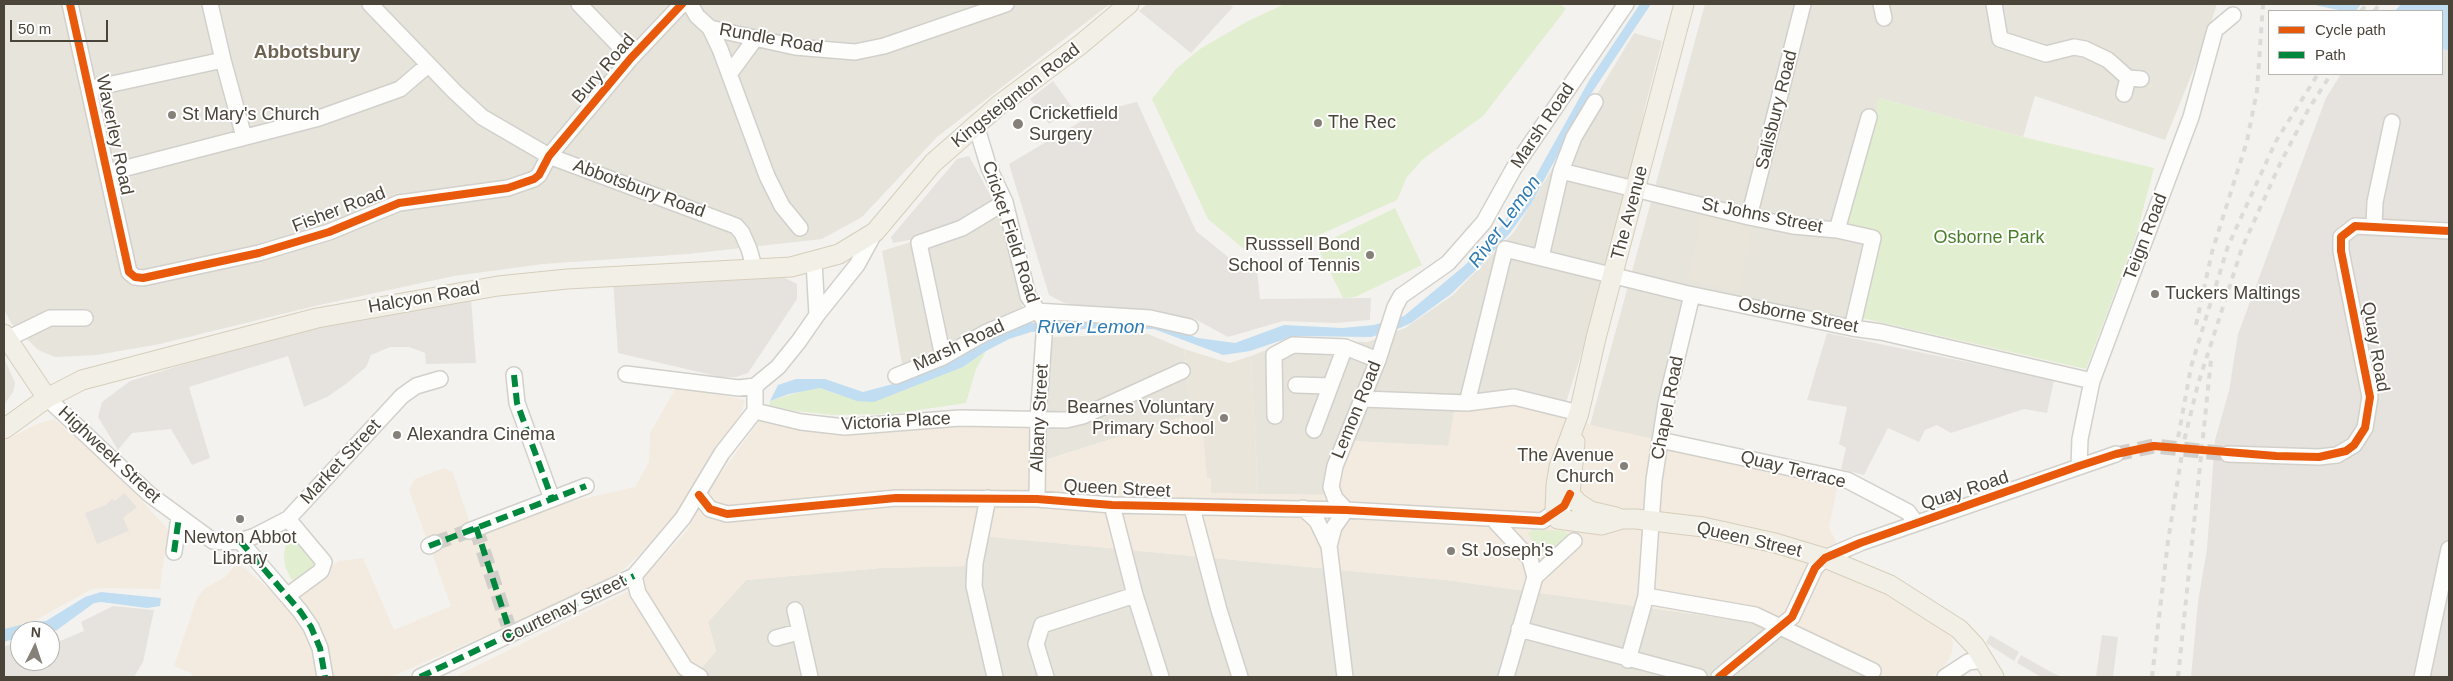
<!DOCTYPE html>
<html>
<head>
<meta charset="utf-8">
<style>
	body { margin:0 }
	#map { position:relative; width:2453px; height:681px; overflow:hidden; background:#f4f2ee; font-family:Helvetica,sans-serif }
	canvas { display:block }
	.frame { position:absolute; inset:0; border:5px solid #4b4439; pointer-events:none }
	.legend { position:absolute; left:2268px; top:10px; width:175px; height:65px; box-sizing:border-box; background:#fff; border:1px solid #b7b4b0; margin:0; padding:6px 9px; list-style:none; font-size:15px; color:#4b4439 }
	.legend li { display:flex; align-items:center; gap:10px; height:25px }
	.legend b { width:25px; border:1px solid #b7b4b0 }
	.north { position:absolute; left:10px; top:621px; width:50px; height:50px; box-sizing:border-box; background:#fff; border:1px solid #b7b4b0; border-radius:50%; rotate:4deg; font-size:14px; font-weight:700; line-height:20px; text-align:center; color:#4b4439 }
	.north::after { content:''; display:block; margin:auto; width:18px; height:22px; background:#868178; clip-path:polygon(50% 0,100% 100%,50% 72%,0 100%) }
	.scale { position:absolute; left:10px; top:20px; width:98px; height:22px; box-sizing:border-box; border:2px solid #4b4439; border-top:0; padding-left:6px; font-size:15px; line-height:18px; white-space:nowrap; color:#4b4439; -webkit-text-stroke:4px #fff; paint-order:stroke }
</style>
</head>
<body>
<div id="map">
<canvas width="2453" height="681"></canvas>
<div class="frame"></div>
<ul class="legend">
<li><b style="height:6px;background:#e8590c"></b>Cycle path</li>
<li><b style="height:6px;background:#00873e"></b>Path</li>
</ul>
<div class="north">N</div>
<div class="scale">50 m</div>
</div>
<script>
const g = document.querySelector('canvas').getContext('2d');
g.lineJoin = 'round';
function fill(path, color) { g.fillStyle = color; g.fill(path, 'evenodd'); }
const shape = rows => new Path2D(rows.map(r => 'M' + r).join(''));
function stroke(path, color, width, dash) { g.strokeStyle = color; g.lineWidth = width; g.lineCap = dash ? 'butt' : 'round'; g.setLineDash(dash || []); g.stroke(path); }
function drawText(font, color, halo, rows, align = 'center') {
  g.font = font + ' Helvetica,sans-serif'; g.lineWidth = 4; g.setLineDash([]); g.textBaseline = 'middle'; g.strokeStyle = halo; g.fillStyle = color; for (const [text, x, y, turn = 0] of rows) {
    g.save(); g.translate(x, y); g.rotate((+turn || 0) * Math.PI / 180); g.textAlign = isNaN(turn) ? turn : align; if (halo) g.strokeText(text, 0, 0); g.fillText(text, 0, 0); g.restore();
  }
}
const residential = shape([
	[4,4,1110,4,937,137,862,217,822,239,688,254,543,264,454,276,315,306,160,344,97,355,55,357,38,350,11,323,4,309],
	[1705,4,2217,4,2204,44,2165,140,2035,96,2023,137,1879,98,1879,236,1862,318,1822,322,1684,293,1651,440,1590,425],
	[1634,33,1662,41,1645,107,1619,233,1565,406,1448,446,1350,441,1323,495,1258,494,1251,356,1291,340,1368,342,1405,328,1453,295,1514,232],
	[998,204,1023,309,937,352,902,364,882,251,949,230],
	[1148,334,1184,349,1191,414,1045,460,1052,337],
	[4,358,15,383,13,392,4,405],
	[972,535,1446,580,1752,622,1865,677,694,677,716,651,708,622,746,580,880,568,964,566]
]);
const commercial = shape([
	[677,386,745,400,741,414,689,495,661,533,623,570,580,594,391,677,194,677,191,673,174,666,197,598,204,589,225,577,238,562,283,601,339,561,363,558,394,630,451,606,409,490,415,479,444,468,453,473,472,530,552,506,635,487,649,462,650,433],
	[1456,399,1565,406,1590,425,1839,479,1829,527,1837,544,1822,548,1806,562,1902,601,1950,633,1953,642,1952,653,1943,669,1929,677,1865,677,1752,622,1446,580,972,535,964,566,880,568,746,580,708,622,716,651,694,677,454,677,633,589,687,531,700,502,762,417,957,426,1047,427,1046,460,1191,414,1193,424,1202,422,1207,477,1211,478,1212,493,1323,495,1350,441,1448,446],
	[54,419,101,457,168,529,160,589,109,588,92,589,32,622,4,629,4,441,37,424]
]);
const industrial = shape([
	[2442,49,2449,51,2449,677,2191,677,2198,602,2207,549,2215,440,2229,391,2238,334,2326,98,2341,74,2442,74]
]);
const education = shape([
	[1702,215,1753,223,1739,292,1688,280],
	[1184,349,1229,363,1251,356,1258,494,1211,493,1211,478,1207,478,1202,422,1193,424,1191,414]
]);
const green = shape([
	[1285,4,1560,4,1566,9,1483,116,1423,159,1407,177,1397,200,1281,252,1244,249,1208,219,1152,99,1176,69,1200,49,1248,21],
	[1879,98,2019,136,2154,168,2136,236,2086,369,1862,318,1879,236,1844,224],
	[1395,208,1422,265,1355,297,1343,298,1317,246],
	[986,351,976,369,966,403,892,414,833,415,769,408,770,401,809,389,820,388,839,395,888,396,963,367],
	[294,529,321,561,298,586,290,577,285,566,284,554,287,538],
	[1533,530,1564,531,1568,535,1549,556,1544,556,1528,534]
]);
const parking = shape([
	[1147,4,1229,4,1233,7,1191,53,1139,11],
	[1053,81,1072,107,1049,124,1030,99],
	[1137,102,1196,231,1228,257,1257,271,1260,299,1371,298,1370,320,1335,323,1283,321,1228,337,1195,319,1084,307,1064,303,1049,295,1009,164,1090,116,1108,109],
	[969,156,994,202,971,217,915,239,893,243,891,237,957,159],
	[781,276,797,284,797,299,748,373,736,377,720,377,618,353,613,281],
	[471,299,476,363,426,364,425,353,409,347,390,347,371,355,366,367,346,384,327,397,304,407,288,356,189,387,210,458,192,465,171,429,132,433,118,450,98,417,102,402,130,381,243,346,308,329],
	[1827,333,2054,380,2047,413,2024,409,1951,433,1937,425,1925,430,1919,442,1888,428,1864,475,1841,469,1846,448,1839,444,1847,407,1807,400],
	[124,493,137,507,123,518,129,531,97,544,85,513,106,505,112,499,115,501],
	[113,606,154,610,143,662,134,677,4,677,4,646,20,643,20,661,30,661,31,664,50,661,50,645,84,631,81,622],
	[1990,635,2019,652,2014,661,1986,643],
	[2102,635,2118,637,2113,677,2096,677],
	[2021,655,2051,672,2062,677,2041,677,2017,663]
]);
const water = shape([
	[1640,4,1651,4,1591,94,1531,204,1510,233,1482,264,1451,294,1411,323,1400,328,1371,337,1294,336,1250,351,1223,355,1154,329,1099,328,1031,332,1009,339,986,351,963,367,874,402,857,401,820,388,789,394,770,401,778,385,796,379,825,379,863,392,893,384,1028,323,1087,321,1163,325,1198,338,1235,343,1284,325,1342,328,1374,325,1404,316,1464,266,1493,237,1529,188,1590,79],
	[2310,4,2449,4,2449,51,2442,49,2442,11,2343,11],
	[101,592,161,598,160,606,147,608,101,602,94,603,57,630,50,632,20,631,20,637,4,642,4,629,32,622,46,621,85,597]
]);
const pier = shape([
	[2361,4,2401,4,2395,11,2356,11]
]);
const minorTunnel = shape([
	[2116,454,2154,446,2228,454],
	[476,529,508,625],
	[435,543,469,531]
]);
const minor = shape([
	[70,4,129,272,135,277,143,278,259,253,329,232,399,203,508,188,534,179,539,175,549,156,631,58,682,4],
	[210,4,223,60,244,137],
	[370,4,455,92,482,117,549,156,736,226,742,233,749,249,755,270],
	[579,4,631,58],
	[690,4,697,16,710,28,720,49,767,176,782,206,800,228],
	[1881,4,1884,18],
	[1994,4,2000,39,2046,54,2074,47,2085,49,2108,60,2128,78],
	[710,28,795,47,855,52,884,46,1006,4],
	[730,73,755,39],
	[89,89,223,60],
	[2124,94,2128,78,2141,79],
	[976,125,989,168,1005,202,1028,296,1045,322,1038,420,1037,499],
	[1561,171,1749,217,1793,226,1837,230,1873,238,1852,328],
	[107,173,319,118,400,89,428,65],
	[1749,217,1803,4],
	[2374,226,2375,202,2392,122],
	[1837,230,1869,117],
	[1541,257,1561,171,1574,137,1595,102],
	[814,262,817,315],
	[7,339,50,318,85,318],
	[943,357,919,243,962,228,1005,202],
	[626,374,739,388,755,386,778,367,799,341,817,315,857,265,875,232],
	[514,375,517,403,552,499],
	[896,376,943,357,985,333,1036,311,1150,318,1190,327],
	[1296,385,1330,386],
	[47,398,149,494,213,541,225,542,240,541,255,536,288,519,402,396,416,386,440,379],
	[1363,399,1467,403,1514,397,1579,413],
	[1467,403,1505,249,1684,293,1852,328,1881,332,2092,381],
	[755,411,801,422,845,427,960,418,1066,420,1083,416,1182,371],
	[1275,416,1274,355,1293,345,1345,347],
	[1314,430,1345,347,1378,360],
	[1660,440,1847,480,1908,512,1916,523],
	[2228,454,2319,457,2337,455,2354,445,2365,428,2370,397,2341,251,2341,237,2355,226,2449,231],
	[2079,466,2080,439,2092,381,2191,117,2215,30,2233,15],
	[699,495,710,509,727,514,896,498,1037,499,1112,505,1346,510,1542,521,1564,506,1570,494],
	[988,498,975,563,974,586,995,677],
	[1112,505,1135,595,1161,677],
	[1192,508,1219,610,1240,677],
	[1303,508,1317,521,1329,546,1345,677],
	[1494,520,1530,559,1535,577],
	[469,531,586,486],
	[240,541,300,611,311,627,320,648,325,677],
	[429,546,435,543],
	[1329,546,1334,527,1346,510,1335,498,1331,487,1335,466,1378,360,1395,307,1401,296,1448,263,1484,222,1514,168,1626,4],
	[174,552,179,517],
	[634,576,638,593,685,668,700,677],
	[287,596,321,571,324,562,288,519],
	[1646,596,1755,615,1873,671],
	[795,610,810,677],
	[1519,629,1699,677],
	[776,638,798,632],
	[1628,660,1646,596,1654,480,1666,403,1692,295],
	[420,677,634,576,683,518,722,453,755,411,755,386],
	[1046,677,1036,644,1042,625,1135,595],
	[1506,677,1535,577,1574,541],
	[1719,677,1792,617,1815,568,1825,558,1860,543,2116,454],
	[1945,677,1968,662,1984,660],
	[2422,677,2449,549]
]);
const major = shape([
	[1684,4,1596,338,1579,413,1559,467,1556,485,1555,511,1558,519,1602,525,1622,519,1636,519,1703,527,1775,543,1825,558,1890,585,1959,629,1975,646,1994,677],
	[4,334,47,398],
	[4,429,47,398,82,380,317,318,498,286,567,279,791,267,839,254,875,232,933,163,999,105,1080,45,1129,4],
	[1575,442,1570,494,1578,503,1590,511,1616,517]
]);
const rail = shape([
	[2361,11,2367,4],
	[2374,11,2380,4],
	[2196,325,2212,252,2247,141,2257,91,2263,4],
	[2176,449,2191,367,2228,246,2276,141,2318,74],
	[2152,677,2168,541,2184,441,2198,384,2242,248,2280,164,2308,110,2331,74],
	[2178,677,2211,360]
]);
const quiet = shape([
	[514,375,517,403,552,499],
	[476,527,511,635],
	[240,541,300,611,311,627,320,648,325,677],
	[429,546,586,486],
	[174,552,179,517],
	[420,677,634,576]
]);
const cycleway = shape([
	[70,4,129,272,135,277,143,278,259,253,329,232,399,203,508,188,534,179,539,175,549,156,631,58,682,4],
	[699,495,710,509,727,514,896,498,1037,499,1112,505,1346,510,1542,521,1564,506,1570,494],
	[1719,677,1792,617,1815,568,1825,558,1860,543,2079,466,2116,454,2154,446,2276,456,2319,457,2346,451,2354,445,2365,428,2370,397,2341,251,2341,237,2355,226,2449,231]
]);
const markers = [
	[172,115,5,"#868178"],
	[1318,123,5,"#868178"],
	[1018,124,6,"#868178"],
	[1370,255,5,"#868178"],
	[2155,294,5,"#868178"],
	[1224,418,5,"#868178"],
	[397,435,5,"#868178"],
	[1624,466,5,"#868178"],
	[240,519,5,"#868178"],
	[1451,551,5,"#868178"]
];
const streetNames = [
	["Rundle Road",771,39,10],
	["Bury Road",604,69,-49],
	["Kingsteignton Road",1016,96,-38],
	["Salisbury Road",1777,110,-76],
	["Marsh Road",1543,126,-56],
	["Waverley Road",114,135,78],
	["Abbotsbury Road",639,189,20],
	["Fisher Road",339,210,-21],
	["The Avenue",1630,213,-75],
	["St Johns Street",1762,216,11],
	["Cricket Field Road",1010,232,72],
	["Teign Road",2146,237,-69],
	["Halcyon Road",424,298,-10],
	["Osborne Street",1798,316,11],
	["Marsh Road",959,346,-25],
	["Quay Road",2375,347,80],
	["Chapel Road",1668,408,-79],
	["Lemon Road",1357,410,-68],
	["Albany Street",1040,418,-87],
	["Victoria Place",896,422,-3],
	["Highweek Street",109,455,43],
	["Market Street",341,462,-47],
	["Quay Terrace",1793,470,14],
	["Queen Street",1117,489,3],
	["Quay Road",1965,491,-18],
	["Queen Street",1749,540,13],
	["Courtenay Street",564,610,-26]
];
const poiNames = [
	["Cricketfield",1029,114],
	["Surgery",1029,135],
	["St Mary's Church",182,115],
	["The Rec",1328,123],
	["Russsell Bond",1360,245,"right"],
	["School of Tennis",1360,266,"right"],
	["Tuckers Maltings",2165,294],
	["Bearnes Voluntary",1214,408,"right"],
	["Primary School",1214,429,"right"],
	["Alexandra Cinema",407,435],
	["The Avenue",1614,456,"right"],
	["Church",1614,477,"right"],
	["Newton Abbot",240,538,"center"],
	["Library",240,559,"center"],
	["St Joseph's",1461,551]
];
const parkNames = [
	["Osborne Park",1989,238]
];
const neighbourhoodNames = [
	["Abbotsbury",307,53]
];
const waterNames = [
	["River Lemon",1505,222,-54],
	["River Lemon",1091,328]
];
fill(residential, '#e7e4dc');
fill(commercial, '#f3ebdf');
fill(industrial, '#e6e2de');
fill(education, '#eae5da');
fill(green, '#e1eecf');
fill(parking, '#e6e3df');
fill(water, '#c0ddf1');
fill(pier, '#f4f2ee');
stroke(minorTunnel, '#d2cfca', 15, [15, 8]);
stroke(minor, '#d2d0cb', 18);
stroke(major, '#d6cebb', 21);
stroke(minor, '#fdfdfc', 15);
stroke(major, '#f2efe6', 19);
stroke(rail, '#dbdbda', 4, [6, 6]);
stroke(quiet, '#00873e', 6, [12, 6]);
stroke(cycleway, '#e8590c', 8);
for (const [x, y, r, color] of markers) { const dot = new Path2D(); dot.arc(x, y, r, 0, 2 * Math.PI); g.fillStyle = color; g.fill(dot); stroke(dot, '#fff', 2); }
drawText('18px', '#4b4439', '#fff', streetNames);
drawText('18px', '#4b4439', '#fff', poiNames, 'left');
drawText('18px', '#4a7f2a', '#fff', parkNames);
drawText('bold 19px', '#6e6250', '#fff', neighbourhoodNames);
drawText('italic 19px', '#2e7ab2', '#fff', waterNames);
</script>
</body>
</html>
